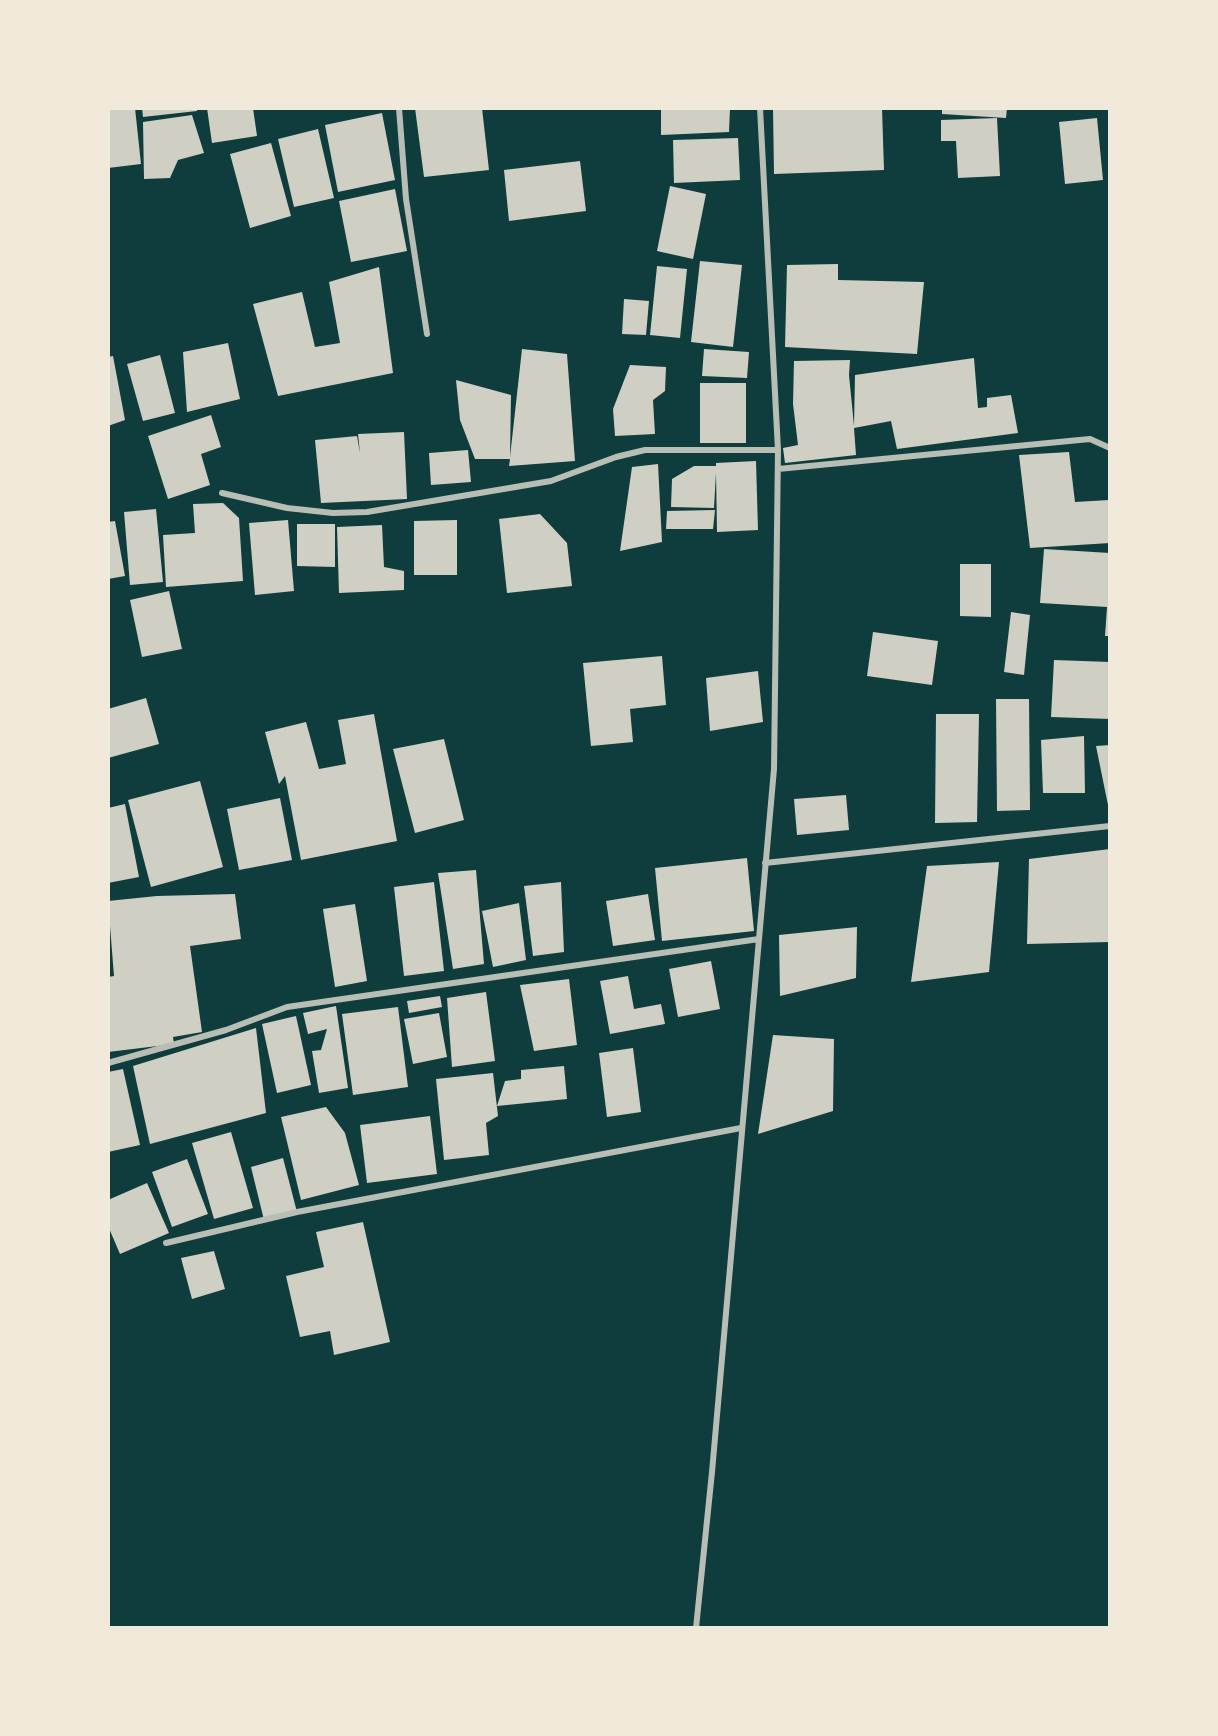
<!DOCTYPE html>
<html>
<head>
<meta charset="utf-8">
<style>
	body { margin:0 }
	#map { position:relative; width:1218px; height:1736px; overflow:hidden; background:#0f3d3e; font-family:Jost,sans-serif }
	canvas { display:block }
	.frame { position:absolute; inset:0; border:110px solid #f1e9da; pointer-events:none }
</style>
</head>
<body>
<div id="map">
<canvas width="1218" height="1736"></canvas>
<div class="frame"></div>
</div>
<script>
const g = document.querySelector('canvas').getContext('2d');
g.lineJoin = 'round';
function fill(path, color) { g.fillStyle = color; g.fill(path, 'evenodd'); }
const shape = rows => new Path2D(rows.map(r => 'M' + r).join(''));
function stroke(path, color, width, dash) { g.strokeStyle = color; g.lineWidth = width; g.lineCap = dash ? 'butt' : 'round'; g.setLineDash(dash || []); g.stroke(path); }
const building = shape([
	[108,108,135,108,141,164,108,168],
	[142,108,197,108,197,111,143,117],
	[207,108,253,108,257,136,212,143],
	[415,108,482,108,489,170,424,177],
	[661,108,730,108,729,132,661,135],
	[773,108,882,108,884,170,774,174],
	[942,108,1007,108,1006,118,942,114],
	[382,113,395,180,338,192,325,125],
	[192,115,204,153,178,160,170,178,144,179,143,122],
	[997,118,1000,176,958,178,956,141,941,141,941,120],
	[1097,118,1103,180,1065,184,1059,122],
	[318,129,334,198,294,207,278,139],
	[738,138,740,180,674,183,673,140],
	[271,143,291,216,250,228,230,154],
	[580,161,586,211,509,221,504,170],
	[670,186,706,194,693,259,657,251],
	[395,189,407,251,351,262,339,201],
	[700,261,742,265,733,347,691,342],
	[838,264,838,280,924,282,917,354,785,347,787,265],
	[657,266,687,269,680,338,650,335],
	[379,267,393,373,278,396,253,304,302,292,315,347,340,343,329,282],
	[624,299,649,301,646,335,622,334],
	[228,343,240,399,187,412,183,352],
	[522,349,567,354,575,461,509,466,510,459,475,459,460,420,456,380,511,395,510,457],
	[704,349,749,352,747,378,702,376],
	[160,355,175,413,143,421,127,364],
	[113,356,125,420,108,426,108,357],
	[974,358,978,408,987,407,987,398,1011,395,1018,433,897,449,891,421,854,428,856,455,785,463,783,448,798,445,793,404,794,361,850,360,849,375,854,426,855,375],
	[630,365,666,367,665,391,653,400,655,434,615,436,613,409],
	[700,383,746,383,746,443,700,443],
	[211,415,221,447,201,454,210,485,168,499,148,436],
	[404,432,407,499,321,503,315,440,357,436,360,453,358,434],
	[468,450,471,482,431,485,429,453],
	[1069,452,1075,502,1109,500,1110,543,1030,548,1019,455],
	[756,461,758,530,717,532,716,473,714,508,671,507,672,479,694,466,716,466,716,463],
	[658,464,662,542,620,551,632,467],
	[223,503,239,518,243,581,166,587,163,535,195,533,193,504],
	[156,509,163,582,130,585,124,512],
	[715,510,713,529,666,529,667,511],
	[540,514,567,543,572,586,507,593,499,519],
	[288,520,294,591,255,595,249,523],
	[457,520,457,575,414,575,414,521],
	[115,521,125,576,108,579,108,522],
	[297,524,335,524,335,567,297,566],
	[382,525,384,567,404,571,404,590,339,593,337,527],
	[1044,549,1110,553,1110,636,1105,636,1107,607,1040,603],
	[960,564,991,564,991,617,960,616],
	[169,591,182,649,142,657,130,600],
	[1011,612,1030,615,1024,675,1004,672],
	[873,632,938,641,932,685,867,676],
	[662,656,666,705,630,709,633,742,591,746,583,663],
	[1054,660,1110,662,1110,719,1051,717],
	[758,671,763,722,710,731,706,678],
	[146,698,159,744,108,758,108,709],
	[996,699,1029,699,1030,810,997,811],
	[374,714,397,841,301,860,285,776,279,784,265,732,306,722,319,769,346,764,338,720],
	[936,714,979,714,977,822,935,823],
	[1084,736,1085,793,1043,793,1041,740],
	[444,739,464,820,415,833,393,749],
	[1110,745,1110,810,1109,810,1096,746],
	[200,781,223,867,151,887,128,800],
	[846,795,849,830,797,835,794,799],
	[280,798,292,860,239,870,227,809],
	[125,804,139,877,108,883,108,808],
	[1110,849,1110,942,1027,944,1029,859],
	[747,858,754,931,662,941,655,868],
	[999,862,989,972,911,982,927,866],
	[476,870,484,964,453,969,438,873],
	[434,882,444,971,404,976,394,887],
	[561,882,564,952,533,956,524,886],
	[235,894,241,939,190,946,202,1032,173,1037,174,1044,108,1052,108,977,114,976,108,901,157,896],
	[648,894,655,940,613,946,606,901],
	[519,903,526,960,493,967,482,911],
	[355,904,367,981,335,987,323,909],
	[857,927,856,978,780,996,779,935],
	[711,961,720,1009,678,1017,669,969],
	[628,976,634,1009,661,1004,665,1024,610,1034,600,981],
	[569,979,577,1045,534,1051,520,985],
	[486,992,495,1061,452,1067,447,998],
	[440,996,442,1007,409,1013,407,1001],
	[336,1006,348,1088,319,1093,312,1051,321,1050,327,1029,308,1034,303,1013],
	[398,1007,408,1087,353,1095,342,1014],
	[439,1013,447,1057,413,1064,404,1019],
	[296,1016,311,1085,277,1093,262,1024],
	[256,1028,266,1113,150,1144,133,1066],
	[773,1035,834,1039,833,1111,758,1134],
	[633,1048,641,1112,607,1117,599,1053],
	[564,1066,567,1099,497,1106,505,1081,521,1079,521,1070],
	[123,1069,140,1145,108,1152,108,1072],
	[493,1073,498,1116,486,1123,489,1155,444,1160,436,1079],
	[326,1107,345,1133,359,1185,301,1200,281,1117],
	[430,1116,437,1174,367,1183,360,1125],
	[231,1132,253,1208,214,1219,192,1143],
	[283,1158,297,1212,264,1220,251,1167],
	[187,1159,208,1214,172,1227,152,1172],
	[147,1183,169,1233,120,1254,108,1226,108,1200],
	[363,1222,390,1342,334,1355,330,1331,300,1337,286,1276,324,1267,316,1232],
	[214,1251,225,1289,192,1299,181,1258]
]);
const minor = shape([
	[399,108,406,199,427,334],
	[778,469,1090,439,1110,448],
	[222,493,287,508,333,513,367,512,551,481,616,457,645,450,778,450],
	[765,863,1110,826],
	[108,1063,226,1030,287,1007,759,939],
	[166,1243,297,1212,741,1128],
	[696,1628,712,1472,774,769,778,450,760,108]
]);
fill(building, '#cfcfc3');
stroke(minor, '#b8beb3', 6);
</script>
</body>
</html>
